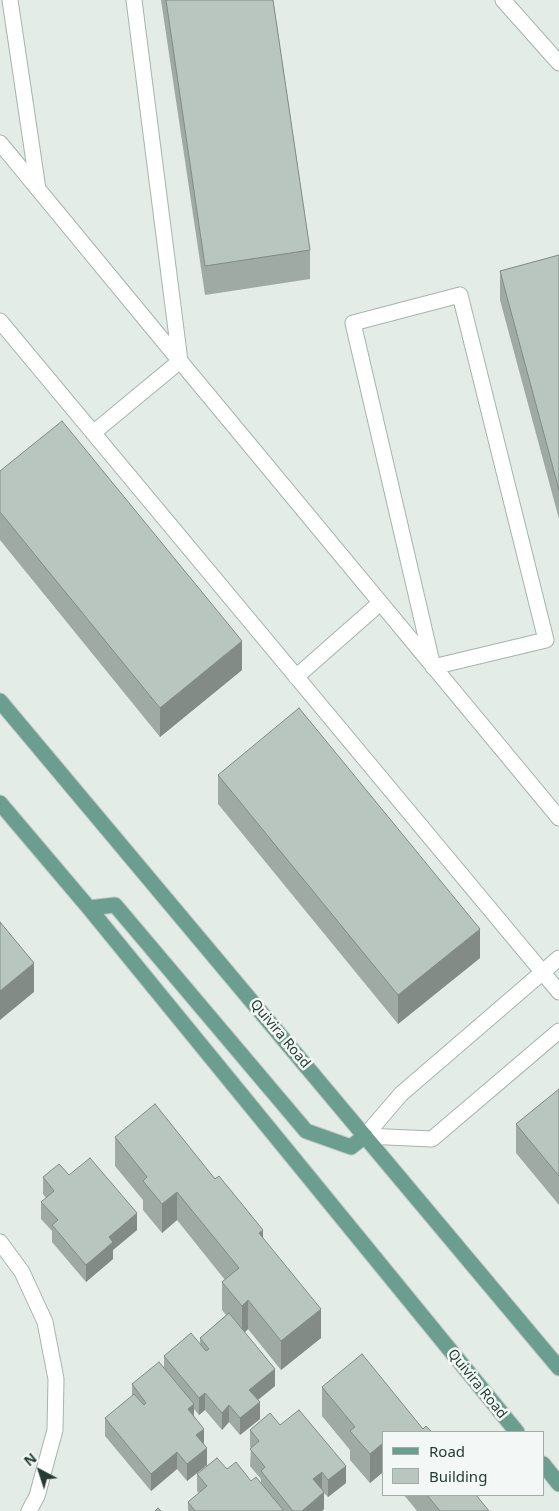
<!DOCTYPE html>
<html>
<head>
<meta charset="utf-8">
<style>
	body { margin:0 }
	#map { position:relative; width:559px; height:1511px; overflow:hidden; background:#e3ece7; font-family:"Noto Sans",sans-serif }
	canvas { display:block }
	.legend { position:absolute; left:382px; top:1431px; width:162px; height:65px; box-sizing:border-box; background:#f3f8f6; border:1px solid #a0ada8; margin:0; padding:6px 9px; list-style:none; font-size:15px; color:#243c34 }
	.legend li { display:flex; align-items:center; gap:10px; height:25px }
	.legend b { width:25px; border:1px solid #a0ada8 }
	.north { position:absolute; left:15px; top:1446px; width:50px; height:50px; -webkit-text-stroke:4px #f3f8f6; paint-order:stroke; rotate:320deg; font-size:14px; font-weight:700; line-height:20px; text-align:center; color:#243c34 }
	.north::after { content:''; display:block; margin:auto; width:18px; height:22px; background:#243c34; clip-path:polygon(50% 0,100% 100%,50% 72%,0 100%) }
</style>
</head>
<body>
<div id="map">
<canvas width="559" height="1511"></canvas>
<ul class="legend">
<li><b style="height:6px;background:#6b9e8e"></b>Road</li>
<li><b style="height:14px;background:#b9c6c0"></b>Building</li>
</ul>
<div class="north">N</div>
</div>
<script>
const g = document.querySelector('canvas').getContext('2d');
g.lineJoin = 'round';
const shape = rows => new Path2D(rows.map(r => 'M' + r).join(''));
function stroke(path, color, width, dash) { g.strokeStyle = color; g.lineWidth = width; g.lineCap = dash ? 'butt' : 'round'; g.setLineDash(dash || []); g.stroke(path); }
function fill(path, color) { g.fillStyle = color; g.fill(path, 'evenodd'); }
function drawText(font, color, halo, rows, align = 'center') {
  g.font = font + ' "Noto Sans",sans-serif'; g.lineWidth = 5; g.setLineDash([]); g.textBaseline = 'middle'; g.strokeStyle = halo; g.fillStyle = color; for (const [text, x, y, turn = 0] of rows) {
    g.save(); g.translate(x, y); g.rotate((+turn || 0) * Math.PI / 180); g.textAlign = isNaN(turn) ? turn : align; if (halo) g.strokeText(text, 0, 0); g.fillText(text, 0, 0); g.restore();
  }
}
const lane = shape([
	[503,0,559,63]
]);
const street = shape([
	[10,0,38,189],
	[134,0,180,361],
	[0,143,179,360],
	[460,295,546,640,433,667,353,323,460,295],
	[0,321,559,992],
	[93,433,180,361,559,818],
	[296,677,380,603],
	[559,958,401,1094,365,1136,432,1139,559,1031],
	[0,1242,22,1272,45,1322,56,1379,55,1430,37,1496,29,1511]
]);
const primary = shape([
	[0,701,559,1368],
	[0,803,89,908,517,1432],
	[89,908,115,905,306,1131,351,1147,365,1136],
	[543,1464,559,1484]
]);
const wall = shape([
	[161,0,273,0,310,250,310,279,205,295],
	[559,255,559,519,500,300,500,271],
	[0,471,242,670,160,737,0,540],
	[218,775,480,958,398,1024,218,804],
	[559,1089,559,1205,516,1153,516,1124],
	[115,1137,263,1238,321,1338,281,1370,248,1329,245,1332,275,1386,258,1400,260,1419,240,1435,229,1422,222,1430,205,1410,199,1415,194,1409,194,1416,204,1445,207,1465,187,1481,177,1469,151,1491,105,1436,105,1418,132,1396,132,1384,164,1368,164,1356,200,1344,200,1338,226,1315,222,1310,222,1282,225,1280,177,1220,162,1233,143,1210,143,1200,115,1166],
	[69,1175,137,1230,113,1250,113,1259,86,1282,52,1242,52,1231,41,1219,41,1202,46,1198,43,1194,43,1177],
	[322,1387,423,1429,383,1432,383,1472,370,1483,350,1460,350,1450,322,1416],
	[280,1425,346,1483,328,1497,324,1493,324,1509,322,1511,188,1511,188,1502,199,1493,197,1491,197,1474,227,1469,251,1481,261,1483,261,1479,250,1466,251,1448,250,1447,250,1430],
	[404,1495,476,1495,489,1511,417,1511]
]);
const shadedWall = shape([
	[242,641,242,670,160,737,160,708],
	[480,929,480,958,398,1024,398,995],
	[34,963,34,992,0,1020,0,991],
	[177,1192,177,1220,162,1233,162,1204],
	[137,1213,137,1230,113,1250,113,1259,86,1282,86,1265,109,1237],
	[263,1230,263,1259,259,1233],
	[248,1300,248,1329,242,1335,242,1306],
	[321,1309,321,1338,281,1370,281,1341],
	[275,1369,275,1386,249,1407,249,1390],
	[205,1393,205,1410,199,1415,199,1398],
	[260,1402,260,1419,240,1435,240,1418],
	[194,1404,194,1421,188,1409],
	[229,1405,229,1422,222,1430,222,1413],
	[204,1429,204,1446,196,1435],
	[383,1443,383,1472,370,1483,370,1454],
	[207,1448,207,1465,187,1481,187,1464],
	[177,1452,177,1469,151,1491,151,1474],
	[346,1466,346,1483,328,1497,328,1480],
	[322,1472,322,1490,313,1479],
	[324,1492,324,1509,322,1511,302,1511]
]);
const building = shape([
	[166,0,273,0,310,250,205,266,166,0],
	[559,255,559,490,500,271,559,255],
	[62,421,242,641,160,708,0,512,0,471,62,421],
	[299,708,480,929,398,995,218,775,299,708],
	[0,922,34,963,0,991,0,922],
	[559,1089,559,1176,516,1124,559,1089],
	[155,1104,215,1179,219,1176,263,1230,259,1233,321,1309,281,1341,248,1300,242,1306,222,1282,239,1268,177,1192,162,1204,143,1181,147,1177,115,1137,155,1104],
	[90,1158,137,1213,109,1237,113,1242,86,1265,52,1225,58,1220,41,1202,54,1191,43,1177,59,1164,69,1175,90,1158],
	[229,1313,275,1369,249,1390,260,1402,240,1418,229,1405,222,1413,205,1393,199,1398,164,1356,191,1333,206,1351,209,1349,200,1338,229,1313],
	[362,1354,423,1429,426,1426,432,1432,383,1432,383,1443,370,1454,350,1431,355,1427,322,1387,362,1354],
	[159,1362,194,1404,188,1409,204,1429,196,1435,207,1448,187,1464,177,1452,151,1474,105,1418,134,1394,144,1405,146,1403,132,1384,159,1362],
	[299,1410,346,1466,328,1480,322,1472,313,1479,324,1492,302,1511,293,1511,261,1471,265,1467,250,1449,259,1441,250,1430,270,1413,280,1425,299,1410],
	[217,1458,227,1469,236,1462,251,1481,256,1477,284,1511,195,1511,188,1502,207,1486,197,1474,217,1458],
	[427,1495,476,1495,489,1511,440,1511,427,1495],
	[158,1508,161,1511,155,1511,158,1508]
]);
const streetNames = [
	["Quivira Road",280,1034,50],
	["Quivira Road",477,1384,51]
];
stroke(lane, '#a6b4ae', 17);
stroke(street, '#a6b4ae', 17);
stroke(primary, '#c2c8c6', 17);
stroke(lane, '#fff', 15);
stroke(street, '#fff', 15);
stroke(primary, '#6b9e8e', 15);
fill(wall, '#9faaa5');
fill(shadedWall, '#828b86');
fill(building, '#b9c6c0');
stroke(building, '#828b86', 1);
drawText('14px', '#243c34', '#f3f8f6', streetNames);
</script>
</body>
</html>
